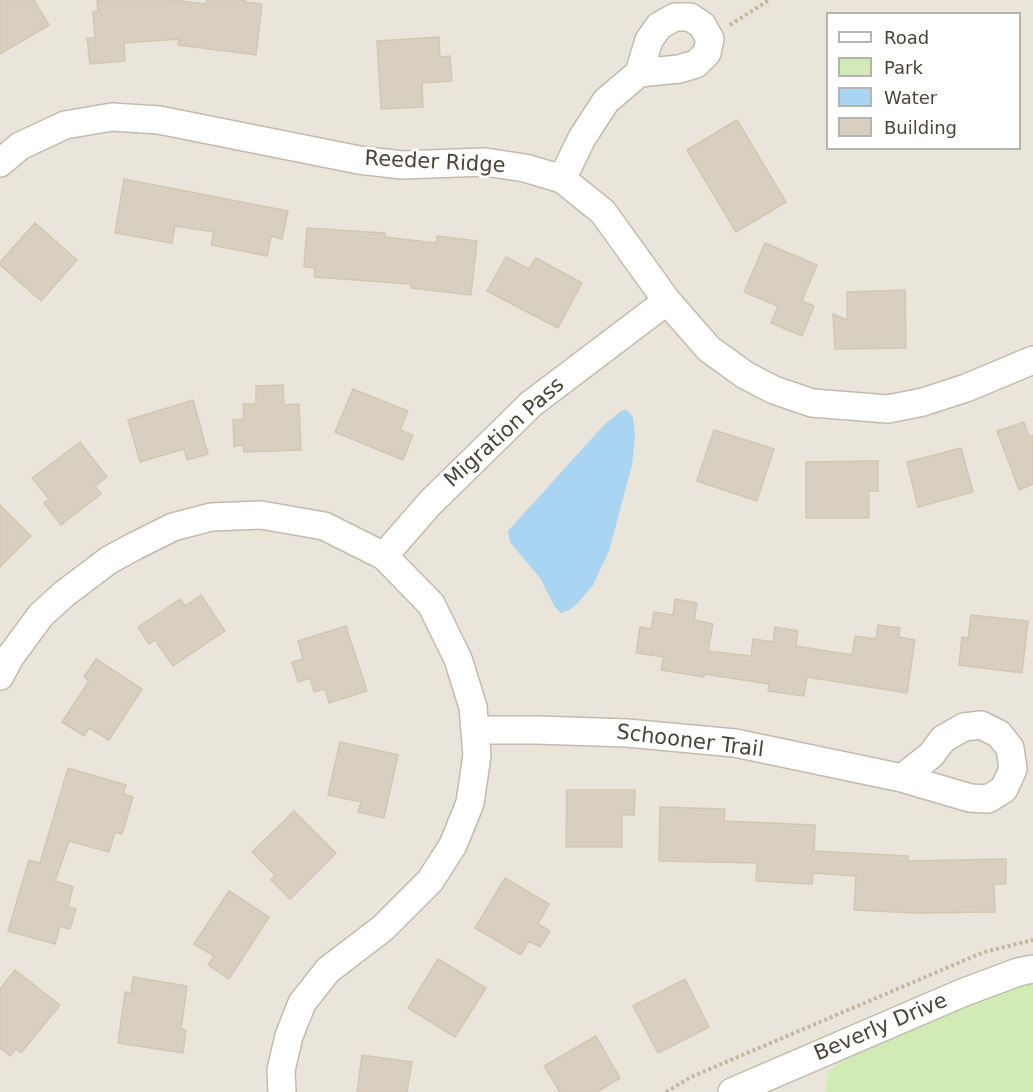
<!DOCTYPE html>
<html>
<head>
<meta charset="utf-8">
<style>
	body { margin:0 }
	#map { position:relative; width:1033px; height:1092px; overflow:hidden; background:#f6f3ec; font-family:"DejaVu Sans",sans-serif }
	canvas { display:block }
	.legend { position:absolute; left:826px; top:12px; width:195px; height:138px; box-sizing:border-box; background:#fff; border:2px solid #b7b4b0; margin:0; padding:8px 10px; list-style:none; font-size:18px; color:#4b4439 }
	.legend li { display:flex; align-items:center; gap:12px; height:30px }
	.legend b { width:30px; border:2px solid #b7b4b0 }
</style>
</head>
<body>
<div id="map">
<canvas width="1033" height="1092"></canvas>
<ul class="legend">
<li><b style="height:8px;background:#fff"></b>Road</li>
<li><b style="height:16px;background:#d2eab5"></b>Park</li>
<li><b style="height:16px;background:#a9d4f2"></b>Water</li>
<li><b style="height:16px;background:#d8cfc1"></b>Building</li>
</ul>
</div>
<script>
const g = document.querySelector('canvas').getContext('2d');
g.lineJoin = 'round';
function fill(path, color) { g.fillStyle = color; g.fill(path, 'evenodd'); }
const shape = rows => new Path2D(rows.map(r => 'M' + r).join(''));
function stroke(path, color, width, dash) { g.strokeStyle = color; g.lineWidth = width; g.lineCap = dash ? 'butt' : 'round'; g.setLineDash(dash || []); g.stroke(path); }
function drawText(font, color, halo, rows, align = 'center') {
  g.font = font + ' "DejaVu Sans",sans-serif'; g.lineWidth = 6; g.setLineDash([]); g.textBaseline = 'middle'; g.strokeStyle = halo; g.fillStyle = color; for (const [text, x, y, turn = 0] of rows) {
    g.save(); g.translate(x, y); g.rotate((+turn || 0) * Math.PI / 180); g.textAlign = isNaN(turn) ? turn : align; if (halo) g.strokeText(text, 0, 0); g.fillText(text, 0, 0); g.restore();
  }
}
const residential = shape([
	[0,0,1033,0,1033,981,828,1072,825,1092,0,1092],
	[828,14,1020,14,1020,148,828,148]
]);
const green = shape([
	[1033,981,1033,1092,825,1092,828,1072,880,1026]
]);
const water = shape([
	[627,410,633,417,635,436,632,465,609,551,593,585,576,605,569,610,561,613,555,607,540,578,510,542,508,531,604,425,621,411]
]);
const building = shape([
	[0,0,34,0,49,25,0,54,0,0],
	[97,0,172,0,206,4,207,0,245,0,245,2,262,4,256,55,178,45,179,39,124,43,125,61,90,64,87,38,95,38,93,12,98,11,97,0],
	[439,37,440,57,450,56,452,81,422,83,423,107,381,109,377,41,439,37],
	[737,120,786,202,736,232,687,150,737,120],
	[124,179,288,211,282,239,271,236,267,256,211,245,214,232,175,226,172,243,115,233,124,179],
	[35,223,77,260,41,301,0,265,0,262,35,223],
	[307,228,385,233,385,237,436,243,437,236,477,241,471,295,411,288,411,284,314,277,315,268,304,267,307,228],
	[765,243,817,265,802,301,814,306,802,336,771,323,778,306,744,292,765,243],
	[506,257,529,269,536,258,582,283,558,328,487,291,506,257],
	[905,290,906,348,835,349,833,314,847,320,847,292,905,290],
	[283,385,284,405,299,404,301,450,244,452,243,444,234,447,233,420,244,419,243,404,256,404,256,386,283,385],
	[353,389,408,411,400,430,413,435,403,460,335,432,353,389],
	[193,400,208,454,187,460,184,449,140,462,128,420,193,400],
	[1024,422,1029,437,1033,435,1033,484,1019,490,997,431,1024,422],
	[714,430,774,449,757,501,697,481,714,430],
	[80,442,107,477,95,486,101,494,61,525,44,503,49,499,32,478,80,442],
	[961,448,973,492,918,507,907,462,961,448],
	[878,461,878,491,869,491,869,518,806,518,806,462,878,461],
	[0,505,31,536,0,567,0,505],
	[201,595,225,631,173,666,155,640,149,644,138,627,180,599,185,606,201,595],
	[675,599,697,603,694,620,713,624,708,651,751,656,753,639,773,642,775,627,798,631,796,646,852,655,855,636,876,639,878,625,900,628,899,637,915,640,907,693,807,677,804,696,768,691,769,684,704,674,704,677,661,670,664,657,636,653,640,627,651,629,654,612,673,615,675,599],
	[971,615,1028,621,1022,673,959,665,962,637,968,638,971,615],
	[346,626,367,691,329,703,325,689,314,692,310,678,298,682,292,662,303,659,298,641,346,626],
	[96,659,142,689,109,740,89,728,84,736,62,722,89,681,84,677,96,659],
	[340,742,398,755,384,818,358,812,361,802,328,795,340,742],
	[68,768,126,785,123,794,133,797,122,834,115,832,109,852,69,841,55,881,73,887,68,907,76,909,70,929,60,926,55,944,8,931,29,860,40,863,68,768],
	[567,790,635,790,634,815,622,815,622,847,566,847,567,790],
	[660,807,725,809,724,821,815,825,814,851,908,856,908,861,1006,859,1006,884,994,884,995,912,915,913,854,910,856,876,813,873,812,884,756,881,757,863,659,861,660,807],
	[294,811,336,853,290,899,271,880,275,875,252,852,294,811],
	[505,878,549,904,538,924,550,931,540,947,529,941,521,955,475,928,505,878],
	[229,891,269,917,229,979,208,965,214,956,194,944,229,891],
	[438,959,486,988,455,1037,408,1008,438,959],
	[15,970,60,1005,21,1053,16,1049,10,1056,0,1048,0,989,15,970],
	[133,977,187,986,181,1029,186,1030,183,1053,118,1043,125,992,131,993,133,977],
	[685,979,709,1027,658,1053,633,1006,685,979],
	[596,1036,620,1078,597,1092,560,1092,544,1066,596,1036],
	[362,1055,412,1062,407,1092,357,1092,362,1055]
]);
const path = shape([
	[730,25,769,0],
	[666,1092,691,1077,984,952,1033,940]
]);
const street = shape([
	[0,163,20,146,65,125,112,117,159,120,359,160,402,165,485,162,525,168,562,179,603,212,667,301,709,349,745,375,774,390,812,403,888,409,923,402,966,388,1033,360],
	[562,179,582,138,606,101,639,73,679,69,696,64,707,53,710,39,702,25,690,17,675,17,659,26,649,40,639,73],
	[384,556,430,503,531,404,667,301],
	[0,676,10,657,41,615,64,594,109,560,135,546,173,527,211,517,261,515,324,526,384,556,431,604,458,659,473,707,477,755,470,803,453,845,430,881,383,928,328,970,302,1003,289,1036,281,1070,282,1092],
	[476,730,537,730,627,733,735,743,902,778,970,798,988,799,1004,789,1013,769,1010,748,999,734,981,725,964,727,943,739,931,755,902,778],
	[732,1092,962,993,1018,972,1033,969]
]);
const streetNames = [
	["Reeder Ridge",435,163,3],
	["Migration Pass",505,433,-42],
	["Schooner Trail",690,742,7],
	["Beverly Drive",881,1028,-23]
];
fill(residential, '#eae5da');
fill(green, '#d2eab5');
fill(water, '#a9d4f2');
fill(building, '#d8cfc1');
stroke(building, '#d3c7b4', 1.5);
stroke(street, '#c2bbae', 30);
stroke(path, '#c4b79f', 4, [3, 3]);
stroke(street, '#fff', 27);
drawText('21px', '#4b4439', '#fff', streetNames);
</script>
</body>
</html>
